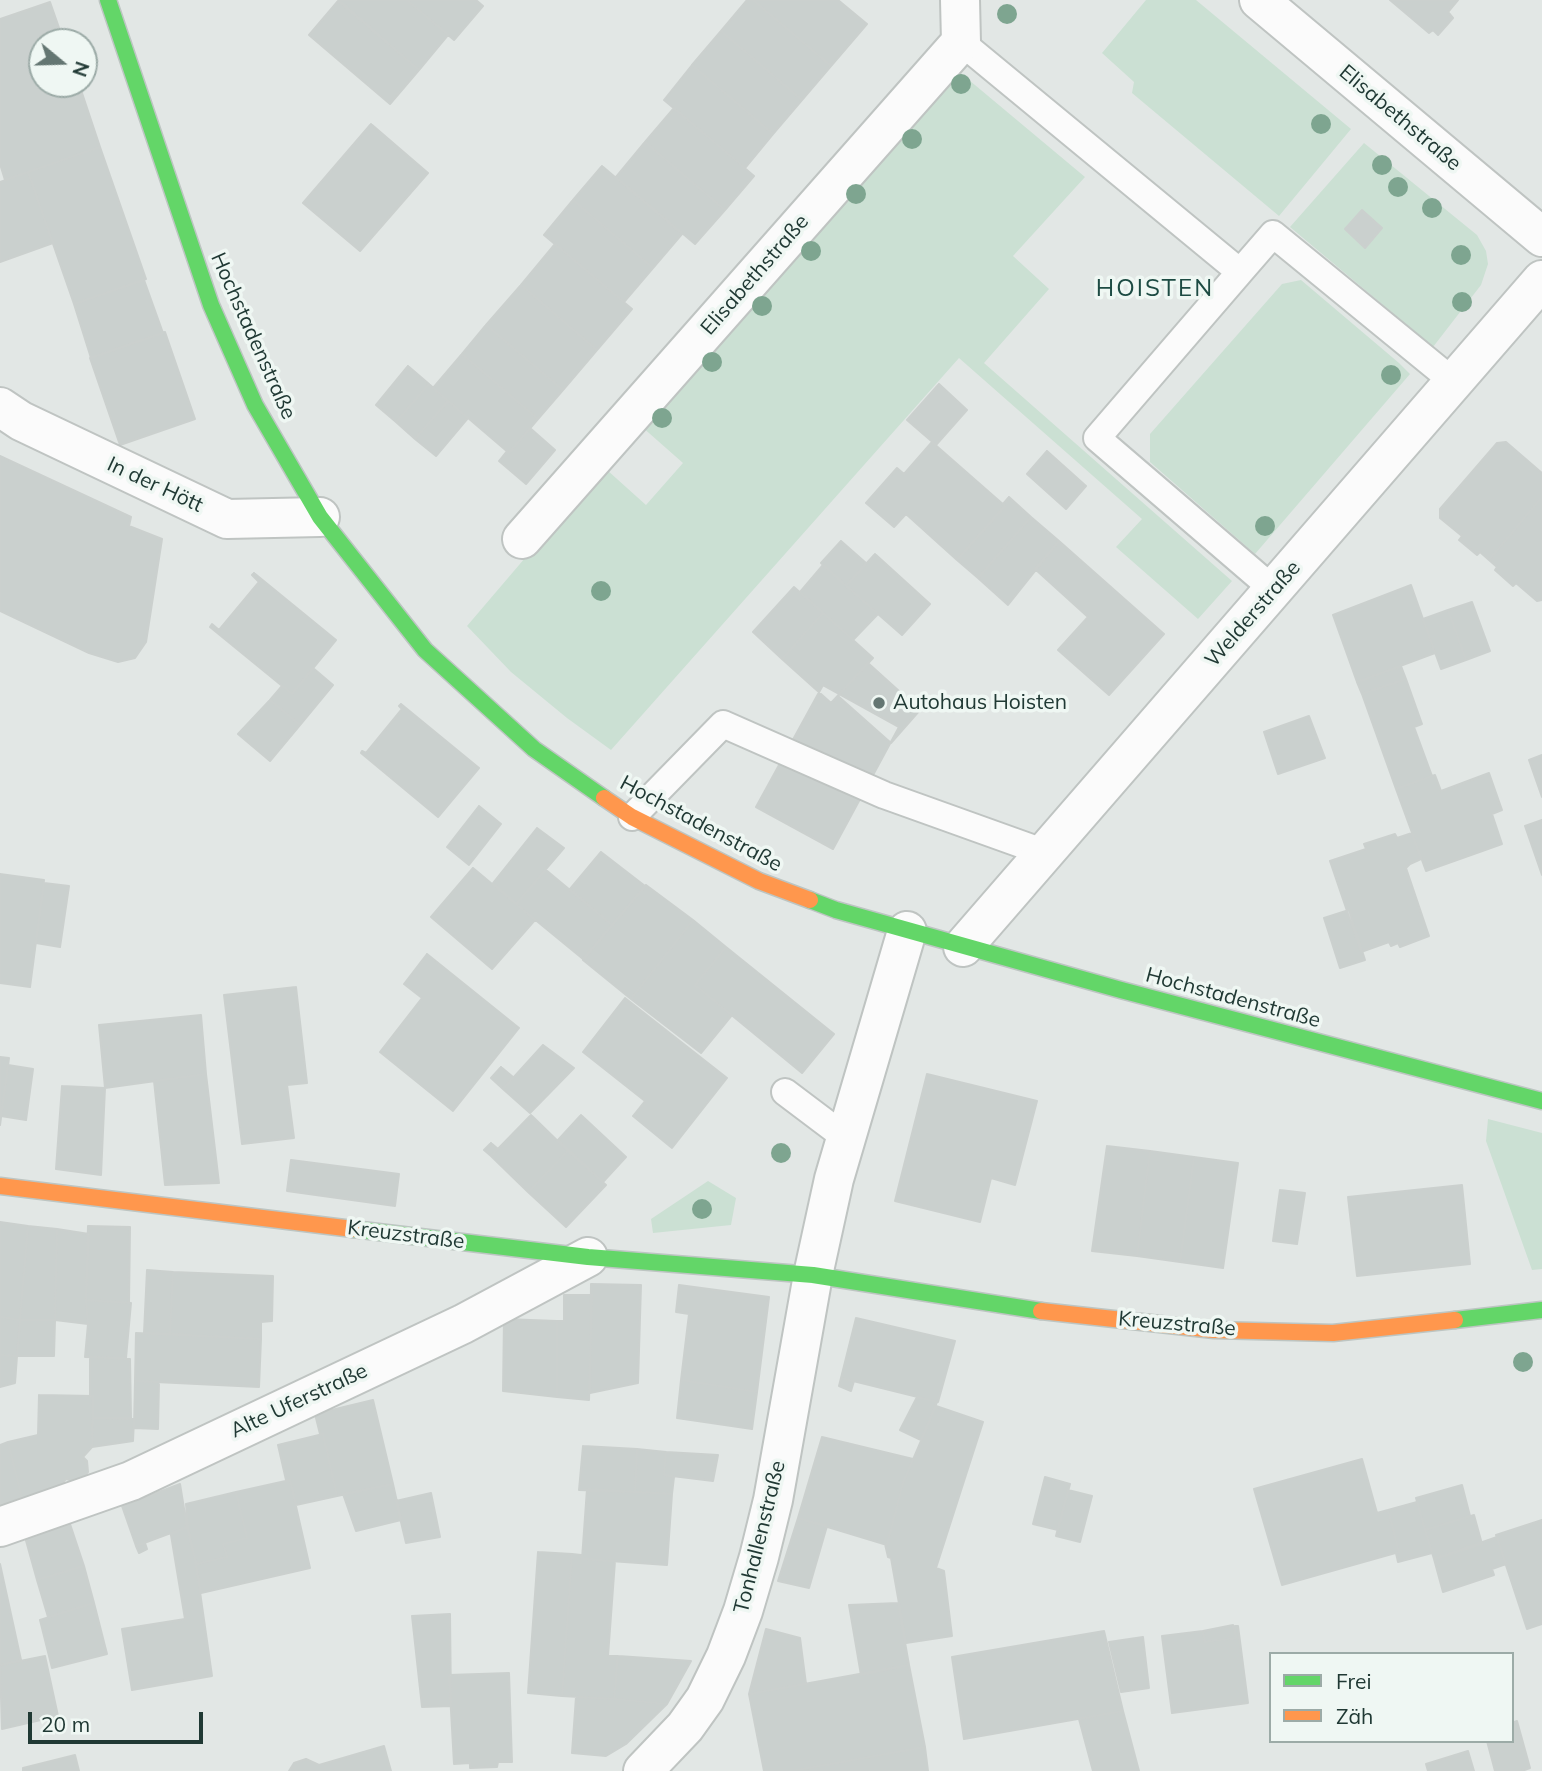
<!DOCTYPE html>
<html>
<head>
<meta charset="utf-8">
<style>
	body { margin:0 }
	#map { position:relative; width:1542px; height:1771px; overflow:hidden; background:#e2e7e5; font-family:Mulish,sans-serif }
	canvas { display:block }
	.legend { position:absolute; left:1269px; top:1652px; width:245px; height:91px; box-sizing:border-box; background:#eff7f3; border:2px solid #9caba7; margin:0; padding:9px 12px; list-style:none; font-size:21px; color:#203934 }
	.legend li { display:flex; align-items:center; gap:14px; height:35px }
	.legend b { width:35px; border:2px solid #9caba7 }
	.north { position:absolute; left:28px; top:28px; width:70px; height:70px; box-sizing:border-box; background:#eff7f3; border:2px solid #9caba7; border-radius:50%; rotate:109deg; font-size:19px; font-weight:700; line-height:28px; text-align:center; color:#203934 }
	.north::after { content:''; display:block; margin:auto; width:24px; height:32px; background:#647672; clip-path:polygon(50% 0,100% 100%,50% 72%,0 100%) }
	.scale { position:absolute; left:28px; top:1712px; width:175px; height:32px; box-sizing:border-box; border:4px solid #203934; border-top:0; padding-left:9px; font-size:21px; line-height:24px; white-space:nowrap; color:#203934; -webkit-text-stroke:5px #eff7f3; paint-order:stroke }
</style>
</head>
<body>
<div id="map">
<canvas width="1542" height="1771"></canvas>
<ul class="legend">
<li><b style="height:9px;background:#63d668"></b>Frei</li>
<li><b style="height:9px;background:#ff974d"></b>Zäh</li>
</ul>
<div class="north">N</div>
<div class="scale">20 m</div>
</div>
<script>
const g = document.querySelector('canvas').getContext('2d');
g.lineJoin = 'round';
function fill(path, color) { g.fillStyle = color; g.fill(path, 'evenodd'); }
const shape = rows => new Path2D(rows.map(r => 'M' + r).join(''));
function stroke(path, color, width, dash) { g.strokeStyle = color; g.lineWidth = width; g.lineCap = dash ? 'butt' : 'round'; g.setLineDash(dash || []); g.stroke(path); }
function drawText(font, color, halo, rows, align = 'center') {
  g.font = font + ' Mulish,sans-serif'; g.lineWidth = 7; g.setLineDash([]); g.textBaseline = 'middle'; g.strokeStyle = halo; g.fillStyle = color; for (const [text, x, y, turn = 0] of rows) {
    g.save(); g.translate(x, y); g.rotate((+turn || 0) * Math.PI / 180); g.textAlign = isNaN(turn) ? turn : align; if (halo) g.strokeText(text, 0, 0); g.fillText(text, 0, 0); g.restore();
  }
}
const green = shape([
	[1146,0,1196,0,1351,129,1279,216,1132,93,1134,82,1102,53],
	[957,70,1085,177,1013,256,1049,289,984,363,1232,581,1198,619,1116,547,1142,519,959,358,611,750,567,718,511,672,467,626,525,558,607,470,646,505,683,463,641,426],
	[1364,143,1477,235,1486,251,1488,264,1481,285,1433,347,1290,227],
	[1301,280,1399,363,1410,374,1255,554,1150,462,1150,434,1282,284],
	[1488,1119,1542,1133,1542,1269,1532,1270,1486,1141],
	[708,1181,736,1198,731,1225,653,1233,651,1219]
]);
const building = shape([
	[339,0,407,0,448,35,419,70,339,0],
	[407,0,476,0,483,6,454,40,407,0],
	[747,0,753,0,831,66,802,100,721,31,747,0],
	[753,0,838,0,867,24,831,66,753,0],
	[1390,0,1458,0,1448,12,1453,18,1438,35,1433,30,1429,33,1390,0],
	[338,1,419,70,390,104,309,35,338,1],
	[50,2,64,42,42,42,42,84,79,84,100,147,5,180,0,164,0,19,50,2],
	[721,31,802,100,773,134,692,65,721,31],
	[692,65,773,134,745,168,664,100,692,65],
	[674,108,754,176,725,210,645,142,674,108],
	[371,124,428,173,360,251,303,203,371,124],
	[645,142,725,210,695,244,616,177,645,142],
	[100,147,146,279,74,304,28,172,100,147],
	[602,166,682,234,653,268,573,200,602,166],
	[28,172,53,243,0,262,0,182,28,172],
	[573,200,653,268,624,302,544,235,573,200],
	[1362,210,1382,228,1365,248,1345,229,1362,210],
	[555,244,632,309,597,350,521,285,555,244],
	[144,280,163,333,91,358,74,304,144,280],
	[521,285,597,350,563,390,486,325,521,285],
	[486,325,563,390,538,419,462,354,486,325],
	[165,332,195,419,120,445,90,358,165,332],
	[462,354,538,419,509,453,433,388,462,354],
	[408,366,429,384,396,422,376,405,408,366],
	[429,384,448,401,415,439,396,422,429,384],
	[939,384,967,410,936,445,907,420,939,384],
	[448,401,468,418,436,456,415,439,448,401],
	[530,428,555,450,526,484,499,461,507,451,509,453,530,428],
	[932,442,1005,506,957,560,906,514,894,527,866,503,897,468,904,474,932,442],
	[1506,442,1542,473,1542,497,1489,560,1480,552,1477,555,1459,540,1462,536,1440,518,1440,509,1497,443,1506,442],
	[1047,451,1086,486,1066,509,1027,474,1047,451],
	[0,456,131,517,129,526,162,539,146,642,135,658,118,662,89,653,0,611,0,456],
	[1009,497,1031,517,978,578,957,560,1005,506,1003,504,1009,497],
	[1542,497,1542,600,1537,601,1516,583,1513,586,1495,570,1497,567,1489,560,1542,497],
	[1031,517,1059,541,1008,605,978,578,1031,517],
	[841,541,866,563,846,586,821,563,841,541],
	[1059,541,1164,634,1109,695,1058,650,1088,617,1035,569,1059,541],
	[875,554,930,604,902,635,846,586,875,554],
	[823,565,878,614,853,640,800,592,823,565],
	[254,573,336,640,292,694,210,627,212,624,219,630,259,582,252,575,254,573],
	[1411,585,1435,653,1357,682,1333,615,1411,585],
	[794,587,823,613,782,659,753,632,794,587],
	[1472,602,1490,651,1466,660,1448,610,1472,602],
	[1448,610,1466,660,1441,669,1423,619,1448,610],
	[823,613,873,658,831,703,782,659,823,613],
	[868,663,920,710,891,743,838,696,868,663],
	[1401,666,1406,679,1362,694,1357,682,1401,666],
	[313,668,333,685,300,725,270,700,282,686,292,694,313,668],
	[1406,679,1422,724,1414,727,1432,776,1396,789,1362,694,1406,679],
	[823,685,899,727,833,849,756,807,823,685],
	[270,700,300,725,270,761,238,734,270,700],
	[401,704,479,768,438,817,361,753,362,751,366,753,402,709,399,706,401,704],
	[1309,716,1325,758,1278,774,1264,732,1309,716],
	[1542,755,1542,797,1529,760,1542,755],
	[1489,773,1502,810,1492,814,1502,844,1426,871,1396,789,1435,775,1441,791,1489,773],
	[479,806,501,824,469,865,447,847,479,806],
	[1542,820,1542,875,1525,826,1542,820],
	[537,828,564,848,516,904,493,883,537,828],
	[1412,833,1421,859,1410,864,1406,868,1429,936,1400,947,1398,943,1391,946,1389,942,1361,952,1330,861,1366,849,1364,844,1395,834,1397,838,1412,833],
	[601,852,645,886,612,925,570,889,601,852],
	[473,868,535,920,492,969,431,917,473,868],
	[546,870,612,925,583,959,516,904,546,870],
	[0,874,44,880,30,987,0,983,0,874],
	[44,883,69,886,60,947,36,943,44,883],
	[646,885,693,920,631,999,583,960,646,885],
	[1349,910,1365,960,1340,968,1324,918,1349,910],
	[693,920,726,947,695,985,732,1015,701,1053,631,999,693,920],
	[726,947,834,1034,802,1073,695,985,726,947],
	[427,954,519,1028,453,1111,380,1052,422,998,404,984,427,954],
	[296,987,307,1083,287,1085,294,1138,242,1144,224,995,296,987],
	[625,998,727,1078,672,1148,633,1116,645,1101,583,1052,625,998],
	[201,1015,206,1074,105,1088,99,1025,201,1015],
	[543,1045,574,1068,530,1113,503,1089,543,1045],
	[0,1057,9,1058,0,1125,0,1057],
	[8,1065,33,1069,26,1120,1,1116,8,1065],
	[501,1067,513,1077,503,1089,491,1078,501,1067],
	[206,1074,219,1183,165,1185,154,1081,206,1074],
	[927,1074,1037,1101,1015,1185,991,1178,980,1222,895,1201,927,1074],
	[62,1086,105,1088,101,1175,56,1169,62,1086],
	[531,1115,568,1151,528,1192,491,1156,531,1115],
	[581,1115,626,1157,603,1182,558,1140,581,1115],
	[491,1143,498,1149,491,1156,484,1150,491,1143],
	[1107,1146,1150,1151,1137,1256,1092,1251,1107,1146],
	[568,1151,606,1185,566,1227,528,1192,568,1151],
	[1150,1151,1194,1157,1180,1262,1137,1256,1150,1151],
	[1194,1157,1238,1163,1223,1268,1180,1262,1194,1157],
	[291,1160,399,1174,395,1206,287,1191,291,1160],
	[1462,1185,1470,1264,1357,1276,1348,1197,1462,1185],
	[1280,1190,1305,1193,1297,1244,1273,1241,1280,1190],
	[0,1222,28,1226,20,1320,0,1317,0,1222],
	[28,1226,57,1229,55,1320,20,1320,28,1226],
	[88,1226,130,1227,129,1303,86,1300,88,1226],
	[57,1229,89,1234,86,1300,88,1324,55,1320,57,1229],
	[147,1270,173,1272,170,1334,144,1333,147,1270],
	[173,1272,273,1276,272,1321,261,1322,261,1339,170,1334,173,1272],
	[591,1284,641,1285,638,1383,590,1393,591,1284],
	[679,1285,769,1297,757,1392,681,1380,689,1314,676,1312,679,1285],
	[564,1295,592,1295,589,1400,557,1397,557,1321,564,1321,564,1295],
	[86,1300,131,1303,126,1358,85,1357,88,1324,86,1300],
	[0,1317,20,1320,17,1356,0,1355,0,1317],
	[856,1318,955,1341,938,1402,841,1378,856,1318],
	[504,1319,557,1321,557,1397,503,1391,504,1319],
	[20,1320,55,1320,54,1356,17,1356,20,1320],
	[136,1333,261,1339,259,1387,135,1381,136,1333],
	[0,1355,17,1356,15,1383,0,1387,0,1355],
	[90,1357,130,1359,131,1418,93,1418,93,1396,90,1397,90,1357],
	[841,1378,854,1381,851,1391,839,1386,841,1378],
	[681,1380,757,1392,752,1429,677,1418,681,1380],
	[135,1381,159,1382,158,1429,134,1428,135,1381],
	[39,1395,93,1396,92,1447,83,1457,87,1461,88,1472,81,1480,77,1482,66,1479,59,1488,22,1498,8,1442,38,1435,39,1395],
	[917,1397,937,1402,921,1440,900,1430,917,1397],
	[373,1400,393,1484,337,1496,323,1434,320,1434,315,1414,373,1400],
	[936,1406,983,1422,936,1568,944,1571,952,1636,906,1643,891,1558,888,1557,885,1544,887,1545,903,1483,936,1406],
	[93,1418,134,1419,133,1441,92,1447,93,1418],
	[323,1434,337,1496,296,1505,290,1480,286,1480,278,1445,323,1434],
	[822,1437,913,1459,903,1483,887,1545,798,1518,822,1437],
	[8,1442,22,1498,0,1505,0,1445,8,1442],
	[583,1446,637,1449,635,1492,579,1490,583,1446],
	[637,1449,666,1452,664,1475,674,1477,672,1494,635,1492,637,1449],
	[666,1452,718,1455,713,1481,664,1475,666,1452],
	[1362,1459,1377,1513,1388,1510,1399,1552,1282,1585,1254,1489,1362,1459],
	[1045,1477,1070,1484,1058,1530,1033,1524,1045,1477],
	[290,1480,310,1568,201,1593,196,1564,227,1557,223,1544,247,1538,236,1492,290,1480],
	[180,1484,187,1527,136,1546,122,1506,180,1484],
	[393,1484,401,1520,356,1531,343,1494,393,1484],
	[1462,1485,1470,1516,1425,1530,1416,1498,1462,1485],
	[587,1489,672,1494,667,1565,582,1559,587,1489],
	[1068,1490,1092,1496,1080,1542,1056,1536,1068,1490],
	[236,1492,247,1538,223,1544,227,1557,196,1564,188,1528,186,1504,236,1492],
	[431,1493,440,1537,406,1543,396,1501,431,1493],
	[1417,1502,1432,1553,1398,1562,1396,1553,1399,1552,1388,1510,1417,1502],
	[1474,1515,1482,1544,1434,1559,1425,1530,1474,1515],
	[798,1518,827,1526,809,1588,778,1581,798,1518],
	[1542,1520,1542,1624,1527,1629,1496,1535,1542,1520],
	[70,1524,84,1566,37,1580,25,1537,70,1524],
	[187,1527,196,1564,212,1676,132,1690,122,1629,185,1619,171,1535,187,1527],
	[1497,1537,1506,1564,1492,1569,1494,1575,1443,1592,1434,1559,1497,1537],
	[145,1543,147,1549,139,1553,136,1546,145,1543],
	[538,1552,572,1554,562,1696,528,1693,538,1552],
	[572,1554,581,1555,582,1559,615,1561,608,1656,618,1656,614,1699,562,1696,572,1554],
	[0,1564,21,1660,0,1665,0,1564],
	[84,1566,94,1603,48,1617,37,1580,84,1566],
	[94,1603,107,1654,52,1668,40,1620,94,1603],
	[898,1603,909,1665,861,1675,849,1605,898,1603],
	[450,1614,451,1706,422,1707,412,1616,450,1614],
	[1233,1625,1236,1638,1205,1642,1203,1631,1233,1625],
	[1235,1626,1238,1626,1248,1703,1172,1713,1162,1636,1203,1631,1205,1642,1236,1638,1235,1626],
	[766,1629,800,1638,806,1684,749,1694,766,1629],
	[1104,1631,1123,1711,964,1739,952,1657,1104,1631],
	[1143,1637,1149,1688,1121,1692,1109,1642,1143,1637],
	[45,1656,58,1716,2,1729,0,1665,45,1656],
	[618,1656,691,1661,667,1704,614,1699,618,1656],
	[909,1665,925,1747,792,1771,764,1771,749,1694,909,1665],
	[509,1673,512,1762,498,1762,497,1767,470,1768,470,1763,454,1764,449,1675,509,1673],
	[576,1697,614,1699,667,1704,626,1744,606,1756,572,1753,576,1697],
	[1123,1711,1139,1771,1093,1771,1079,1719,1123,1711],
	[1517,1721,1530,1768,1522,1771,1495,1771,1487,1741,1512,1741,1512,1723,1517,1721],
	[384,1746,391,1771,289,1771,294,1763,306,1759,319,1765,384,1746],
	[925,1747,928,1771,792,1771,925,1747],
	[1468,1751,1474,1771,1428,1771,1426,1764,1468,1751],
	[75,1755,79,1771,23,1771,23,1768,75,1755]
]);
const lane = shape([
	[961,42,1240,272,1273,234,1454,382],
	[1240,272,1097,438,1274,590],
	[632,817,723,724,884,795,1043,852],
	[785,1092,846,1138]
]);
const street = shape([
	[1259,0,1542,237],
	[0,407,21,421,227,519,320,517],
	[522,539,961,42,960,0],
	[963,947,1542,280],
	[0,1527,131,1481,463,1324,588,1257],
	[643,1771,685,1727,705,1699,726,1656,743,1611,759,1557,773,1500,813,1275,834,1179,907,931]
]);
const fast = shape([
	[108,0,211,305,255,405,320,517,425,650,534,749,604,798],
	[810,900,836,910,1121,990,1542,1101],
	[353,1229,588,1257,813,1275,1041,1311],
	[1455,1320,1542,1310]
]);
const slow = shape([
	[604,798,632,817,759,881,810,900],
	[0,1186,353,1229],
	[1041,1311,1214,1330,1333,1333,1455,1320]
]);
const trees = [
	[1007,14],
	[961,84],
	[1321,124],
	[912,139],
	[1382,165],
	[1398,187],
	[856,194],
	[1432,208],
	[811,251],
	[1461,255],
	[1462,302],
	[762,306],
	[712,362],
	[1391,375],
	[662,418],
	[1265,526],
	[601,591],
	[781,1153],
	[702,1209],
	[1523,1362]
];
const markers = [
	[879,703,7,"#647672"]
];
const streetNames = [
	["Elisabethstraße",1400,118,40],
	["Elisabethstraße",755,275,-49],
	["Hochstadenstraße",253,336,66],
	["In der Hött",155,485,25],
	["Welderstraße",1253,614,-49],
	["Hochstadenstraße",701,824,28],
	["Hochstadenstraße",1233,998,15],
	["Kreuzstraße",406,1235,7],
	["Kreuzstraße",1177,1324,5],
	["Alte Uferstraße",299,1401,-25],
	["Tonhallenstraße",760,1537,-76]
];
const poiNames = [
	["Autohaus Hoisten",893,703]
];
const quarterNames = [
	["HOISTEN",1155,289]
];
fill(green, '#cbe0d3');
fill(building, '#cad0ce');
stroke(building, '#cbd0ce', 2);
stroke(lane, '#bfc4c2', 30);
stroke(street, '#bfc4c2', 42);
stroke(fast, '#bdc5c2', 19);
stroke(slow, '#bdc5c2', 19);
stroke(lane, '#fbfbfb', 26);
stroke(street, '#fbfbfb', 38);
stroke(fast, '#63d668', 16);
stroke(slow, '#ff974d', 16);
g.fillStyle = '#7ea590';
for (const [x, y] of trees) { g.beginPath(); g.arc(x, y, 10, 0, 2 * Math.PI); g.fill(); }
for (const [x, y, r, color] of markers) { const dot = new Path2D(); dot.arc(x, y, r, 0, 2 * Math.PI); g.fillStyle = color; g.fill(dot); stroke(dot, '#eff7f3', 2.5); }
drawText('21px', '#203934', '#eff7f3', streetNames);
drawText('21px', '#203934', '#eff7f3', poiNames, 'left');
g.letterSpacing = '2px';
drawText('24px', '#1d4b43', '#eff7f3', quarterNames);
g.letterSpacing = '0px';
</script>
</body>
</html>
